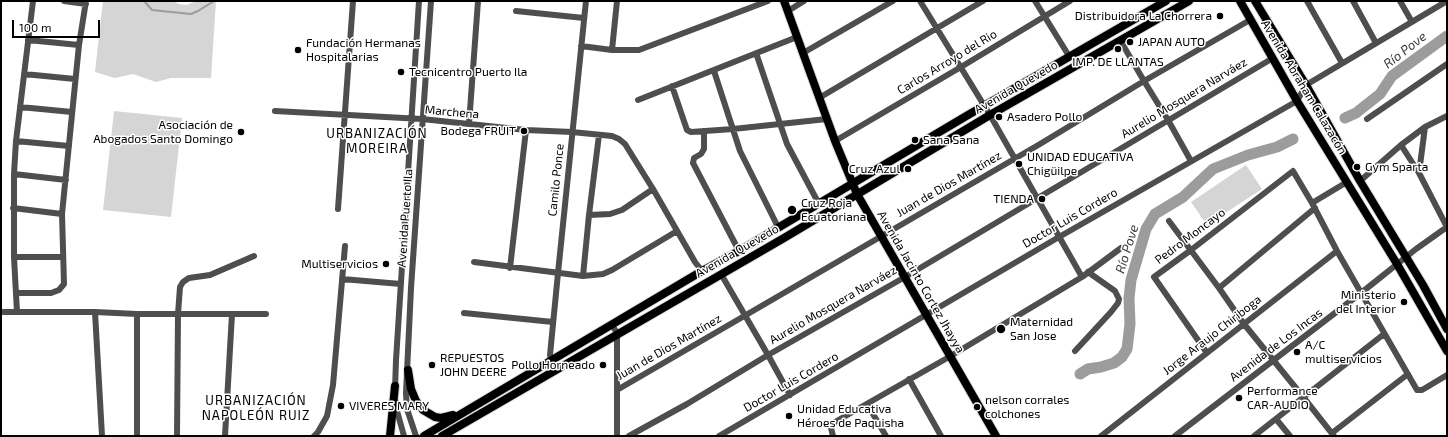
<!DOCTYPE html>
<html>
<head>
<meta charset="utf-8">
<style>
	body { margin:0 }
	#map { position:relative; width:1448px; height:437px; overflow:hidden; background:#fff; font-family:"Exo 2",sans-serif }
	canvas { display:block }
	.frame { position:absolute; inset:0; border:2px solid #000; pointer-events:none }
	.scale { position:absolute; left:12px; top:20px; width:88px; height:18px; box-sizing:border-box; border:2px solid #000; border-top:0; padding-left:5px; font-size:12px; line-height:14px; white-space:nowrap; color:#000; -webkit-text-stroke:3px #fff; paint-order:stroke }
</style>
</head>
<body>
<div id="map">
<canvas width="1448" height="437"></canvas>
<div class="frame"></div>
<div class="scale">100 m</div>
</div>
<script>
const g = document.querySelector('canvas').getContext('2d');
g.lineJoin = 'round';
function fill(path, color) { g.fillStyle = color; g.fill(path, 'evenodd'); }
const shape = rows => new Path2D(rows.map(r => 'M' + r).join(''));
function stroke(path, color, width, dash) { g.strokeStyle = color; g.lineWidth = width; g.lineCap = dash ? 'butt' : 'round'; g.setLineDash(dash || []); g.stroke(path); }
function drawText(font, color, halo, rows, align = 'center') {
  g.font = font + ' "Exo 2",sans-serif'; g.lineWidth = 3; g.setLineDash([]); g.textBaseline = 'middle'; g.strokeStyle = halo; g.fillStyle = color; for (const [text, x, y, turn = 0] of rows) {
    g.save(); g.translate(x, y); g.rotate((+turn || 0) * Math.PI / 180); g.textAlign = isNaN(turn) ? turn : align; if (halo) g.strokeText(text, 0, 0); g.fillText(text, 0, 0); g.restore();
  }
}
const green = shape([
	[103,1,173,1,179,4,186,5,197,1,216,1,211,78,171,78,156,82,133,74,115,78,95,72],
	[114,111,182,118,171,217,103,210],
	[1246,165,1262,189,1207,225,1191,202]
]);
const stream = shape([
	[144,1,152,10,191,14,198,11,214,1]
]);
const river = shape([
	[1345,118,1356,113,1380,94,1392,76,1447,36],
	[1080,374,1088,369,1101,367,1114,363,1122,357,1127,349,1130,324,1129,298,1131,280,1146,229,1155,214,1183,197,1213,169,1248,155,1277,147,1293,139]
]);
const minor = shape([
	[64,1,86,4],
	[920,1,990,115,1082,277],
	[1035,1,1069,56],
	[1307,1,1342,63],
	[1353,1,1376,43],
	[1400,1,1412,22],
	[516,11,584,18],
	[788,11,804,1],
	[28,40,79,45],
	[1120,40,1144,81,1168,120,1191,161],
	[581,46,612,50,639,50,768,1],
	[612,50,617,1],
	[756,53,787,144,819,204],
	[803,53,893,1],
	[714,71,740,151,778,227],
	[24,74,75,79],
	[672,86,687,130,691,132,733,129,827,119],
	[819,98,983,1],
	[638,100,797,37],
	[20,107,72,112],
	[275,111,422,119,526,130,572,132,612,136,619,139,625,144,653,189,695,262,702,271],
	[1367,119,1447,64],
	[469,124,478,1],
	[704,131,704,149,701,154,694,158,693,163,739,251],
	[16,141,69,146],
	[835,141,961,67,1070,1],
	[1401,145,1419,173,1447,227],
	[1419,173,1425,127],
	[14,174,66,180],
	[1360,181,1401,145,1425,127,1447,116],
	[1312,203,1347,182],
	[13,208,62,214],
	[338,209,353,1],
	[589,215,610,214,622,210,653,189],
	[1169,221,1219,288,1244,324,1304,398,1334,436],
	[14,257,63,257],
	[474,262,583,276,603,274,612,270,677,231],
	[510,268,526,130],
	[721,274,768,355,790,395],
	[583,276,589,215,599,135],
	[342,279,401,284],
	[1219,288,1315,208],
	[16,293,51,293,59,290,64,284,62,214,79,45,86,1],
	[1,312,95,312,137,314,266,314],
	[17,312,14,257,14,174,16,141,33,1],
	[95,312,102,436],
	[464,313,553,322],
	[137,314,137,436],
	[612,325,617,333,617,436],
	[1075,351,1111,312,1118,303,1119,299,1115,291,1088,272],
	[1207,353,1154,277,1191,250,1293,171,1312,203,1337,251,1417,390,1422,390,1447,375],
	[551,361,550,355,558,273,586,1],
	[909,379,941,436],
	[395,389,396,360,419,1],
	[617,390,1040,144,1144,81,1250,20],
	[396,402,397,411,404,436],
	[867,404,886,436],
	[1276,419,1290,436],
	[1332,433,1408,374],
	[177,436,178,314,180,287,183,282,189,278,210,275,254,256],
	[225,436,232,314],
	[314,436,318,432,327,416,333,385,345,246],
	[416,436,407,409,406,393,411,288,431,1],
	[629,436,687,404,768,355,905,277,1273,58],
	[719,436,1059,237,1297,101,1306,85,1447,1],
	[833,436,831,428,835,422,949,357,1082,277,1121,248],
	[1101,436,1337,251],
	[1175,436,1361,293,1416,249,1447,227],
	[1254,436,1384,334]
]);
const major = shape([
	[784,1,835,141,857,194,996,436],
	[1240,1,1297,101,1397,264,1447,351],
	[1255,1,1306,85,1360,181,1423,285,1447,329],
	[408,370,411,389,416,401,423,410,435,417,441,418,453,415],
	[390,436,395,386],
	[424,436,702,271,739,251,968,115,1166,1],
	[442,436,784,238,990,115,1189,1]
]);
const markers = [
	[1220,16,4,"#000"],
	[1130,42,4,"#000"],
	[1118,49,4,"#000"],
	[298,50,4,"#000"],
	[401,72,4,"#000"],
	[999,117,4,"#000"],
	[524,131,4,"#000"],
	[241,132,4,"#000"],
	[915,140,4,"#000"],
	[1019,164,4,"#000"],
	[1357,167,4,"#000"],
	[908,169,4,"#000"],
	[1042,199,4,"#000"],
	[792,210,5,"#000"],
	[386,264,4,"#000"],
	[1404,302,4,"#000"],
	[1001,329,5,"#000"],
	[1297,352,4,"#000"],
	[432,365,4,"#000"],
	[603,365,4,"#000"],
	[1239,398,4,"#000"],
	[341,406,4,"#000"],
	[977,407,4,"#000"],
	[789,416,4,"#000"]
];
const poiNames = [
	["Distribuidora La Chorrera",1212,16,"right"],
	["JAPAN AUTO",1138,42],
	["Fundación Hermanas",306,43],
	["Hospitalarias",306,57],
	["IMP. DE LLANTAS",1118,62,"center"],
	["Tecnicentro Puerto Ila",409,72],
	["Asadero Pollo",1007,117],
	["Asociación de",233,125,"right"],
	["Abogados Santo Domingo",233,139,"right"],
	["Bodega FRUIT",516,131,"right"],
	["Sana Sana",923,140],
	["UNIDAD EDUCATIVA",1027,157],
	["Chigüilpe",1027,171],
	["Gym Sparta",1365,167],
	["Cruz Azul",900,169,"right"],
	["TIENDA",1034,199,"right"],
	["Cruz Roja",801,203],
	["Ecuatoriana",801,217],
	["Multiservicios",378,264,"right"],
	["Ministerio",1396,295,"right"],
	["del Interior",1396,309,"right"],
	["Maternidad",1010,322],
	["San Jose",1010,336],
	["A/C",1305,345],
	["multiservicios",1305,359],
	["REPUESTOS",440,358],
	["JOHN DEERE",440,372],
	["Pollo Horneado",595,365,"right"],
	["Performance",1247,391],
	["CAR-AUDIO",1247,405],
	["nelson corrales",985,400],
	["colchones",985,414],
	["VIVERES MARY",349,406],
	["Unidad Educativa",797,409],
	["Héroes de Paquisha",797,423]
];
const streetNames = [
	["Carlos Arroyo del Rio",947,62,-31],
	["Avenida Quevedo",1016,87,-30],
	["Avenida Abraham Calazacón",1304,87,59],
	["Aurelio Mosquera Narváez",1184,98,-31],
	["Marchena",452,112,5],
	["Camilo Ponce",556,180,-84],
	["Juan de Dios Martínez",949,184,-30],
	["Avenida Puerto Ila",405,218,-86],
	["Doctor Luis Cordero",1070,218,-30],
	["Pedro Moncayo",1190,236,-37],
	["Avenida Quevedo",737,251,-30],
	["Avenida Jacinto Cortez Jhayya",921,282,60],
	["Aurelio Mosquera Narváez",833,305,-30],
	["Jorge Araujo Chiriboga",1212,335,-38],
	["Avenida de Los Incas",1276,345,-37],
	["Juan de Dios Martínez",669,347,-30],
	["Doctor Luis Cordero",791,382,-30]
];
const waterNames = [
	["Río Pove",1405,50,-38],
	["Río Pove",1127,249,-73]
];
const neighbourhoodNames = [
	["URBANIZACIÓN",377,134],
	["MOREIRA",377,149],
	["URBANIZACIÓN",256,401],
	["NAPOLEÓN RUIZ",256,416]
];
fill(green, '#d5d5d5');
stroke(stream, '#9c9c9c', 2);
stroke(river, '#9c9c9c', 11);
stroke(major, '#dbdbdb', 10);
stroke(minor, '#4e4e4e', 6);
stroke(major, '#000', 8);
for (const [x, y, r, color] of markers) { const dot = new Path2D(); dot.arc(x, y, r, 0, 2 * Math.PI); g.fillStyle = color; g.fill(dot); stroke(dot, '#fff', 1.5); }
drawText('12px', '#000', '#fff', poiNames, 'left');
drawText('12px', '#000', '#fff', streetNames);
drawText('italic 13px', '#3d3d3d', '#fff', waterNames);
g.letterSpacing = '1px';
drawText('13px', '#000', '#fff', neighbourhoodNames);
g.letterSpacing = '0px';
</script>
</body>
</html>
